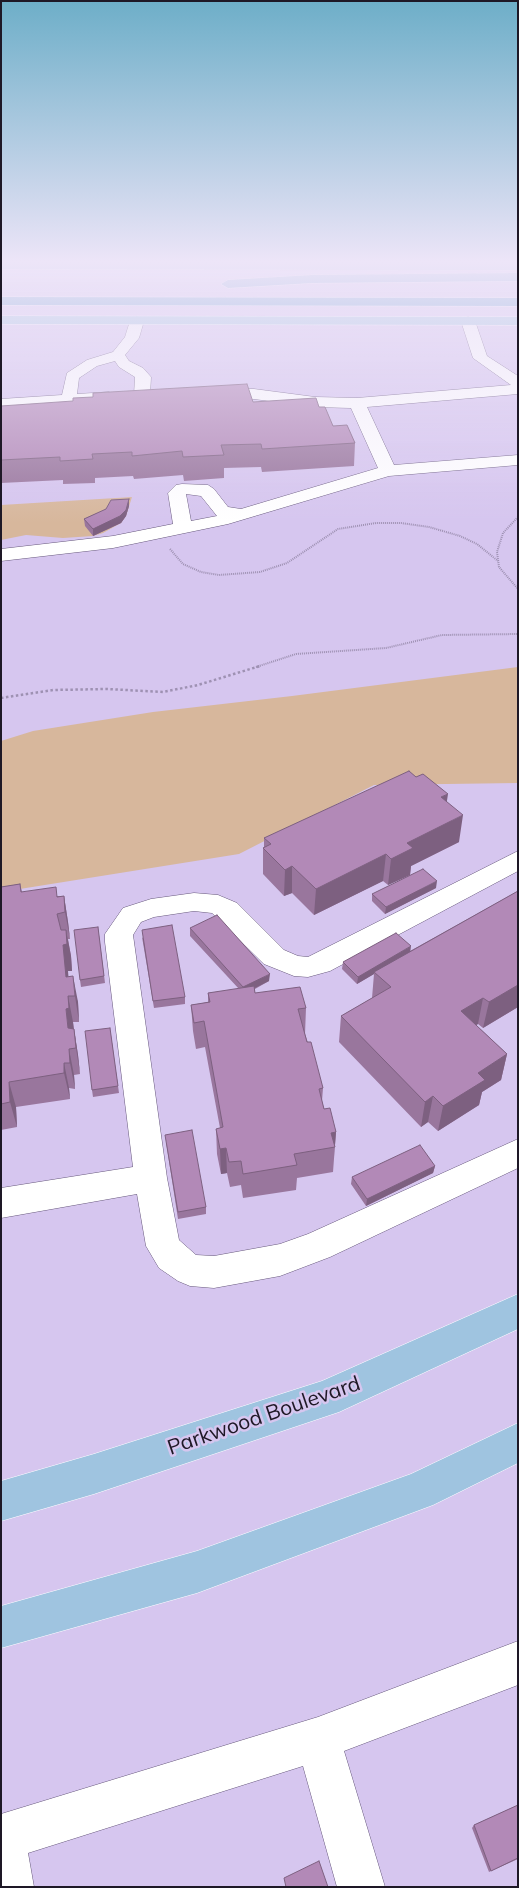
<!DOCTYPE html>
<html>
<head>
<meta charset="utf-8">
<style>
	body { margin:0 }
	#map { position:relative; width:519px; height:1888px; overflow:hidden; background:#d6c6ef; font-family:Mulish,sans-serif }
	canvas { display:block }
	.frame { position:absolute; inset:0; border:2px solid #1e1826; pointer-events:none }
</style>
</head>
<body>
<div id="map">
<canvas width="519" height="1888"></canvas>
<div class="frame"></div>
</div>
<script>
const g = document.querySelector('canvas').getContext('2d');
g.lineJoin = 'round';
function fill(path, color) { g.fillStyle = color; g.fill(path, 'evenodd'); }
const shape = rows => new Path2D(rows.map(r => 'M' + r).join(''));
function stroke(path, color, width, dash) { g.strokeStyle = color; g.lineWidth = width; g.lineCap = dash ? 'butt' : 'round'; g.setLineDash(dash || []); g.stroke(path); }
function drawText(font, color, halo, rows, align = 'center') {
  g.font = font + ' Mulish,sans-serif'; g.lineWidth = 5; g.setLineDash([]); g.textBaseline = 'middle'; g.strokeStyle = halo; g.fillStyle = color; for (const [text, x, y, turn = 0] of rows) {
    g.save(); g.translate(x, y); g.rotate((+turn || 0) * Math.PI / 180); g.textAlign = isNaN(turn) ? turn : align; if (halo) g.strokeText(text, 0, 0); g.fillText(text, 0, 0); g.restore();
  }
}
const green = shape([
	[132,497,126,516,121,523,103,533,93,536,63,538,26,535,1,540,1,505],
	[518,667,518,783,374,785,239,854,1,892,1,741,33,731,153,712,292,696]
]);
const pathFar1 = shape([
	[518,517,503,533,497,552,499,567,518,589],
	[170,549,183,564,201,572,219,575,260,572,287,563,338,529,376,523,401,523,429,527,460,536,477,544,498,561],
	[256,667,296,654,386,648,442,635,518,634]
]);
const path = shape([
	[1,698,53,690,107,689,163,692,198,685,260,666]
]);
const minor = shape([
	[137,317,144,321,139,338,125,355,129,361,143,368,151,377,150,395,147,398,137,398,134,395,135,377,119,367,115,361,97,366,79,378,77,394,109,392,117,397,114,400,1,409,1,399,62,395,67,373,87,360,113,352,125,337,130,321,137,317],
	[468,317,475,321,487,356,518,376,518,394,367,407,394,465,518,455,518,465,389,476,228,524,113,548,1,561,1,549,113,536,173,524,168,493,176,485,182,484,208,485,214,489,228,507,241,509,378,468,351,408,315,407,254,399,212,398,204,393,212,388,254,389,315,397,357,398,511,385,473,358,461,321,468,317],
	[186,494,201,496,217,516,191,521,186,494],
	[518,851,518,871,330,971,308,977,294,976,264,964,212,913,194,911,154,917,141,922,133,935,167,1178,179,1240,196,1255,214,1256,280,1244,308,1234,518,1139,518,1168,330,1257,280,1276,214,1288,190,1286,178,1281,159,1268,146,1246,137,1194,1,1218,1,1188,133,1167,105,942,105,934,123,908,151,899,194,893,218,895,237,903,284,950,298,956,308,957,518,851],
	[518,1641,518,1685,344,1751,385,1887,337,1887,303,1766,28,1853,34,1887,1,1887,1,1814,318,1717,518,1641]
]);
const major = shape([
	[1,261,518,262,518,270,1,269,1,261],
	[1,316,518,317,518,325,1,324,1,316],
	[518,1294,518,1329,339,1412,94,1494,1,1521,1,1481,94,1454,322,1381,518,1294],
	[518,1423,518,1463,433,1505,197,1593,1,1648,1,1606,197,1551,411,1474,518,1423]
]);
const highway = shape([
	[518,273,518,281,312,283,228,288,221,284,228,280,312,275,518,273],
	[1,297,518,298,518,306,1,305,1,297]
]);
const wall = shape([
	[253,402,319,407,333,426,355,443,354,466,262,472,261,467,224,468,224,478,184,481,183,475,134,479,133,476,95,478,95,483,63,484,63,480,1,483,1,406],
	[129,499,129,506,126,516,121,523,93,536,85,526,84,519],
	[446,802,459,842,411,866,410,875,388,885,383,881,314,915,292,893,284,896,263,874,263,848,264,847,264,838],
	[20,884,22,892,58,896,64,896,68,922,70,939,68,939,71,956,72,971,68,971,68,977,78,1002,79,1022,73,1022,78,1055,80,1074,74,1075,75,1089,69,1088,70,1099,16,1107,17,1127,1,1130,1,887],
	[436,888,385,914,372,901,372,894],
	[518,891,518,1007,483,1028,478,1024,476,1025,507,1054,501,1080,482,1092,479,1105,438,1131,428,1122,421,1127,339,1042,341,1016,372,998,374,974,357,984,342,969,343,962,410,951],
	[98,927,105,983,81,987,80,980],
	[190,928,269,981,255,989,255,993,306,1008,305,1034,323,1088,322,1101,324,1109,336,1132,333,1172,297,1178,296,1190,243,1198,241,1185,230,1187,227,1173,221,1174,217,1154,216,1129,220,1128,205,1047,196,1049,193,1031,191,1005,208,1002,208,993,239,989,190,936],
	[142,937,185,997,185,1004,154,1008],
	[110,1028,119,1093,93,1097,92,1090],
	[166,1142,206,1207,206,1214,178,1219],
	[435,1166,433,1173,366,1206,351,1184,352,1177],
	[518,1805,518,1859,489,1872,472,1828,474,1825]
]);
const shadedWall = shape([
	[129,499,129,506,126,516,121,523,93,536,93,529],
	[448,794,444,820,441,797],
	[463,815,459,842,411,866,410,875,388,885,391,859,407,843],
	[386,854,383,881,314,915,316,889],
	[292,866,292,893,284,896,285,870],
	[437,881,436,888,385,914,386,907],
	[64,896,68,922,70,939,65,912],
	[66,930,71,956,72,971,68,971,70,996,66,977,63,945],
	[411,946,410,954,374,972,374,974,357,984,358,977],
	[270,974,269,981,243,994,243,987],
	[73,976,78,1002,79,1022,75,996],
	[518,985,518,1007,483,1028,489,1002],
	[68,996,73,1022,74,1034,68,1028,66,1009],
	[483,998,478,1024,456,1037,461,1011],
	[74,1029,78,1055,80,1074,76,1048],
	[69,1049,74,1075,75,1089,70,1063],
	[507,1054,501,1080,482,1092,479,1105,438,1131,443,1106,478,1073],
	[64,1063,69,1088,70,1099,64,1073],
	[9,1082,16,1107,17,1127,10,1102],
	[433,1096,428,1122,421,1127,425,1102],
	[336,1132,334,1157,335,1147,331,1133],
	[226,1148,227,1173,221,1174,220,1149],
	[435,1166,433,1173,366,1206,367,1199]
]);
const building = shape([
	[247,384,253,402,316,398,319,407,325,407,333,426,347,425,355,443,262,449,261,444,221,445,224,455,183,457,182,451,132,456,132,452,92,454,93,459,60,461,60,457,1,460,1,406,73,401,73,398,93,397,93,393,247,384],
	[129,499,126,510,120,516,93,529,84,519,106,509,111,500,129,499],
	[409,771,416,777,423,774,448,794,441,797,463,815,407,843,413,848,391,859,386,854,316,889,292,866,285,870,263,848,271,844,264,838,409,771],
	[423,869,437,881,386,907,372,894,423,869],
	[20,884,21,892,56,887,57,897,64,896,65,912,57,914,61,930,66,930,67,944,63,945,66,977,73,976,75,996,68,996,69,1008,66,1009,68,1028,74,1029,76,1048,69,1049,70,1063,64,1063,64,1073,9,1082,10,1102,1,1104,1,887,20,884],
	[518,891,518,985,489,1002,483,998,461,1011,507,1054,478,1073,485,1080,443,1106,433,1096,425,1102,341,1016,391,987,374,972,518,891],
	[217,915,270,974,243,987,190,928,217,915],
	[172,925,185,997,153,1001,142,930,172,925],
	[98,927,104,976,80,980,74,930,98,927],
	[396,933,411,946,358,977,343,962,396,933],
	[254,986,255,993,300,987,306,1008,298,1009,307,1042,311,1042,323,1088,319,1089,324,1109,330,1108,336,1132,331,1133,335,1147,294,1154,297,1165,243,1174,241,1161,229,1162,226,1148,220,1149,216,1129,223,1127,204,1021,194,1023,191,1005,210,1002,208,993,254,986],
	[110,1028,118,1086,92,1090,85,1031,110,1028],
	[192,1130,206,1207,178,1212,165,1135,192,1130],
	[420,1145,435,1166,367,1199,352,1177,420,1145],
	[518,1805,518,1858,491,1871,474,1825,518,1805],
	[319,1861,328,1887,286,1887,284,1878,319,1861]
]);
const nearStreetnames = [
	["Parkwood Boulevard",264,1416,-19]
];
fill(green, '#d7b79c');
stroke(minor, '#67597c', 1);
stroke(major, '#fff', 1);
stroke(highway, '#fff', 1);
stroke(pathFar1, '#9e91b2', 2, [1, 1]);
stroke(path, '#9e91b2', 2.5, [2.5, 2.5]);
fill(minor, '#fff');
fill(major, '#9fc4e0');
fill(highway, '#5f9ccb');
fill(wall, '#99769d');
fill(shadedWall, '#7d6080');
fill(building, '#b289b7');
stroke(building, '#7d6080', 1);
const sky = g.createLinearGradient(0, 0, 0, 523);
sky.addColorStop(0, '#6daec8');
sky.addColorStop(0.5, '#ede5f8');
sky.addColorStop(1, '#ede5f800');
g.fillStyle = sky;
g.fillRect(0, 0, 519, 523);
drawText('21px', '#1e1826', '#d6c6ef', nearStreetnames);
</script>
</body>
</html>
